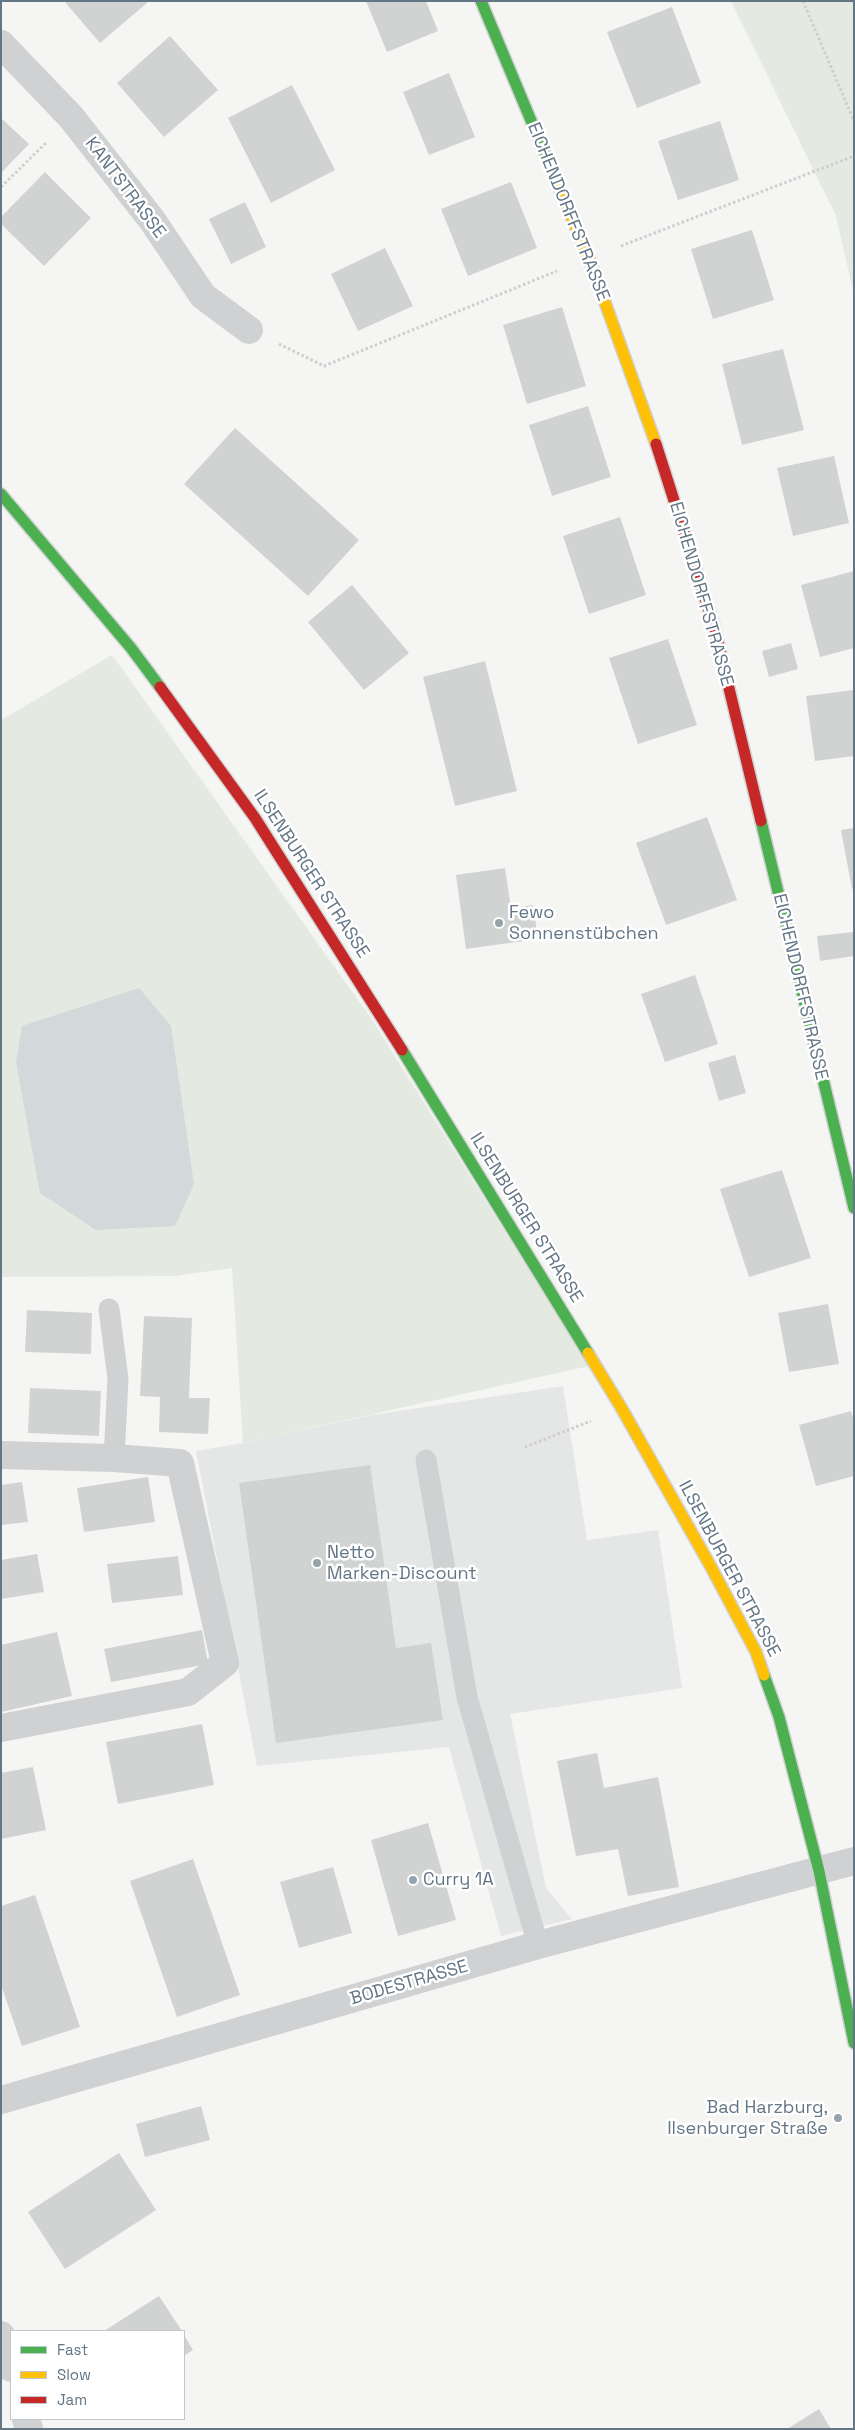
<!DOCTYPE html>
<html>
<head>
<meta charset="utf-8">
<style>
	body { margin:0 }
	#map { position:relative; width:855px; height:2430px; overflow:hidden; background:#f5f6f3; font-family:"Space Grotesk",sans-serif }
	canvas { display:block }
	.frame { position:absolute; inset:0; border:2px solid #637686; pointer-events:none }
	.legend { position:absolute; left:10px; top:2330px; width:175px; height:90px; box-sizing:border-box; background:#fff; border:1px solid #c1c8cf; margin:0; padding:6px 9px; list-style:none; font-size:15px; color:#637686 }
	.legend li { display:flex; align-items:center; gap:10px; height:25px }
	.legend b { width:25px; border:1px solid #c1c8cf }
</style>
</head>
<body>
<div id="map">
<canvas width="855" height="2430"></canvas>
<div class="frame"></div>
<ul class="legend">
<li><b style="height:6px;background:#4caf50"></b>Fast</li>
<li><b style="height:6px;background:#ffc107"></b>Slow</li>
<li><b style="height:6px;background:#c62828"></b>Jam</li>
</ul>
</div>
<script>
const g = document.querySelector('canvas').getContext('2d');
g.lineJoin = 'round';
function fill(path, color) { g.fillStyle = color; g.fill(path, 'evenodd'); }
const shape = rows => new Path2D(rows.map(r => 'M' + r).join(''));
function stroke(path, color, width, dash) { g.strokeStyle = color; g.lineWidth = width; g.lineCap = dash ? 'butt' : 'round'; g.setLineDash(dash || []); g.stroke(path); }
function drawText(font, color, halo, rows, align = 'center') {
  g.font = font + ' "Space Grotesk",sans-serif'; g.lineWidth = 5; g.setLineDash([]); g.textBaseline = 'middle'; g.strokeStyle = halo; g.fillStyle = color; for (const [text, x, y, turn = 0] of rows) {
    g.save(); g.translate(x, y); g.rotate((+turn || 0) * Math.PI / 180); g.textAlign = isNaN(turn) ? turn : align; if (halo) g.strokeText(text, 0, 0); g.fillText(text, 0, 0); g.restore();
  }
}
const built = shape([
	[563,1386,587,1540,658,1530,682,1688,510,1714,546,1888,572,1919,501,1936,449,1747,257,1766,196,1451,243,1443,372,1415]
]);
const green = shape([
	[731,1,854,1,854,295,836,216],
	[112,655,371,1018,589,1366,243,1443,232,1268,175,1276,1,1277,1,720]
]);
const water = shape([
	[139,988,171,1026,194,1184,175,1226,96,1230,40,1193,16,1062,22,1026]
]);
const building = shape([
	[64,1,146,1,147,3,100,43],
	[366,1,426,1,438,31,387,52],
	[672,7,701,83,637,108,607,32],
	[170,36,218,90,164,137,117,83],
	[449,73,475,137,429,155,403,92],
	[292,85,335,170,271,203,228,118],
	[1,118,29,144,1,173],
	[720,121,739,180,678,200,658,141],
	[45,172,91,218,44,266,1,224,1,217],
	[511,182,537,248,468,276,441,209],
	[245,202,266,247,231,264,209,219],
	[752,230,774,300,713,319,691,249],
	[385,248,413,306,358,331,331,274],
	[562,307,586,386,527,404,503,325],
	[783,349,804,430,742,445,722,364],
	[588,406,611,477,552,496,529,425],
	[235,428,359,540,308,596,184,484],
	[834,456,849,523,793,536,777,468],
	[620,517,646,595,589,614,563,536],
	[854,571,854,648,820,657,801,585],
	[352,585,409,653,364,690,308,622],
	[668,639,697,725,638,744,609,658],
	[791,643,798,669,769,677,762,651],
	[485,661,517,791,455,806,423,677],
	[854,690,854,756,815,761,806,696],
	[707,817,737,900,666,925,636,843],
	[854,828,854,888,852,889,841,830],
	[505,868,511,908,533,905,538,939,466,949,456,875],
	[853,932,854,956,820,961,817,936],
	[695,975,718,1044,665,1062,641,994],
	[735,1055,746,1093,719,1101,708,1063],
	[782,1170,811,1258,749,1277,720,1189],
	[828,1304,839,1364,789,1372,778,1313],
	[27,1310,92,1313,91,1354,25,1352],
	[144,1316,192,1318,189,1398,210,1398,208,1434,159,1432,160,1397,140,1396],
	[30,1388,101,1391,99,1436,28,1433],
	[851,1411,854,1421,854,1476,816,1486,799,1425],
	[370,1465,396,1648,431,1643,443,1720,276,1743,239,1483],
	[148,1477,155,1522,84,1532,77,1488],
	[22,1482,28,1522,1,1525,1,1485],
	[37,1554,44,1592,1,1599,1,1560],
	[178,1556,183,1595,112,1603,107,1564],
	[202,1630,208,1664,111,1682,104,1649],
	[57,1632,72,1696,1,1712,1,1645],
	[202,1724,214,1785,118,1804,106,1742],
	[597,1753,604,1788,658,1777,679,1887,628,1896,618,1849,576,1856,557,1761],
	[33,1767,46,1830,1,1839,1,1773],
	[428,1823,456,1920,398,1936,371,1840],
	[193,1859,240,1995,177,2017,130,1881],
	[333,1867,352,1933,299,1948,280,1882],
	[35,1895,80,2027,22,2046,1,1985,1,1906],
	[201,2106,210,2140,145,2157,136,2124],
	[119,2153,156,2210,65,2269,28,2212],
	[159,2296,182,2331,104,2331],
	[184,2335,193,2350,184,2356],
	[819,2409,831,2429,787,2429]
]);
const path = shape([
	[803,1,854,121],
	[1,187,47,142],
	[621,246,854,156],
	[279,344,324,366,557,271],
	[525,1447,591,1421]
]);
const lane = shape([
	[109,1309,118,1379,114,1458],
	[426,1460,467,1697,538,1945]
]);
const street = shape([
	[1,44,71,117,152,220,203,296,249,330],
	[1,1455,114,1458,180,1463,225,1663,188,1692,1,1728],
	[1,2100,538,1945,854,1861],
	[1,2335,11,2368],
	[26,2419,29,2429]
]);
const fast = shape([
	[481,1,558,185],
	[1,494,131,648,160,687],
	[761,821,854,1208],
	[402,1050,588,1353],
	[764,1675,779,1717,819,1871,854,2043]
]);
const slow = shape([
	[558,185,589,258,656,444],
	[588,1353,622,1409,711,1567,756,1652,764,1675]
]);
const jam = shape([
	[656,444,714,626,761,821],
	[160,687,255,818,402,1050]
]);
const markers = [
	[499,923,5,"#96a3ac"],
	[317,1563,5,"#96a3ac"],
	[413,1880,5,"#96a3ac"],
	[838,2118,5,"#96a3ac"]
];
const streetNames = [
	["KANTSTRASSE",125,188,53],
	["EICHENDORFFSTRASSE",568,212,68],
	["EICHENDORFFSTRASSE",701,594,74],
	["ILSENBURGER STRASSE",311,874,57],
	["EICHENDORFFSTRASSE",800,987,77],
	["ILSENBURGER STRASSE",526,1218,58],
	["ILSENBURGER STRASSE",729,1569,62],
	["BODESTRASSE",409,1983,-16]
];
const poiNames = [
	["Fewo",509,913],
	["Sonnenstübchen",509,934],
	["Netto",327,1553],
	["Marken-Discount",327,1574],
	["Curry 1A",423,1880],
	["Bad Harzburg,",828,2108,"right"],
	["Ilsenburger Straße",828,2129,"right"]
];
fill(built, '#e5e7e6');
fill(green, '#e4e9e1');
fill(water, '#d1d9db');
fill(building, '#d1d3d3');
stroke(fast, '#d0d2d3', 14);
stroke(slow, '#d0d2d3', 14);
stroke(jam, '#d0d2d3', 14);
stroke(path, '#cecece', 3, [2.5, 2.5]);
stroke(lane, '#d0d1d2', 21);
stroke(street, '#d0d1d2', 28);
stroke(fast, '#4caf50', 11);
stroke(slow, '#ffc107', 11);
stroke(jam, '#c62828', 11);
for (const [x, y, r, color] of markers) { const dot = new Path2D(); dot.arc(x, y, r, 0, 2 * Math.PI); g.fillStyle = color; g.fill(dot); stroke(dot, '#fff', 2); }
drawText('18px', '#637686', '#fff', streetNames);
drawText('18px', '#637686', '#fff', poiNames, 'left');
</script>
</body>
</html>
